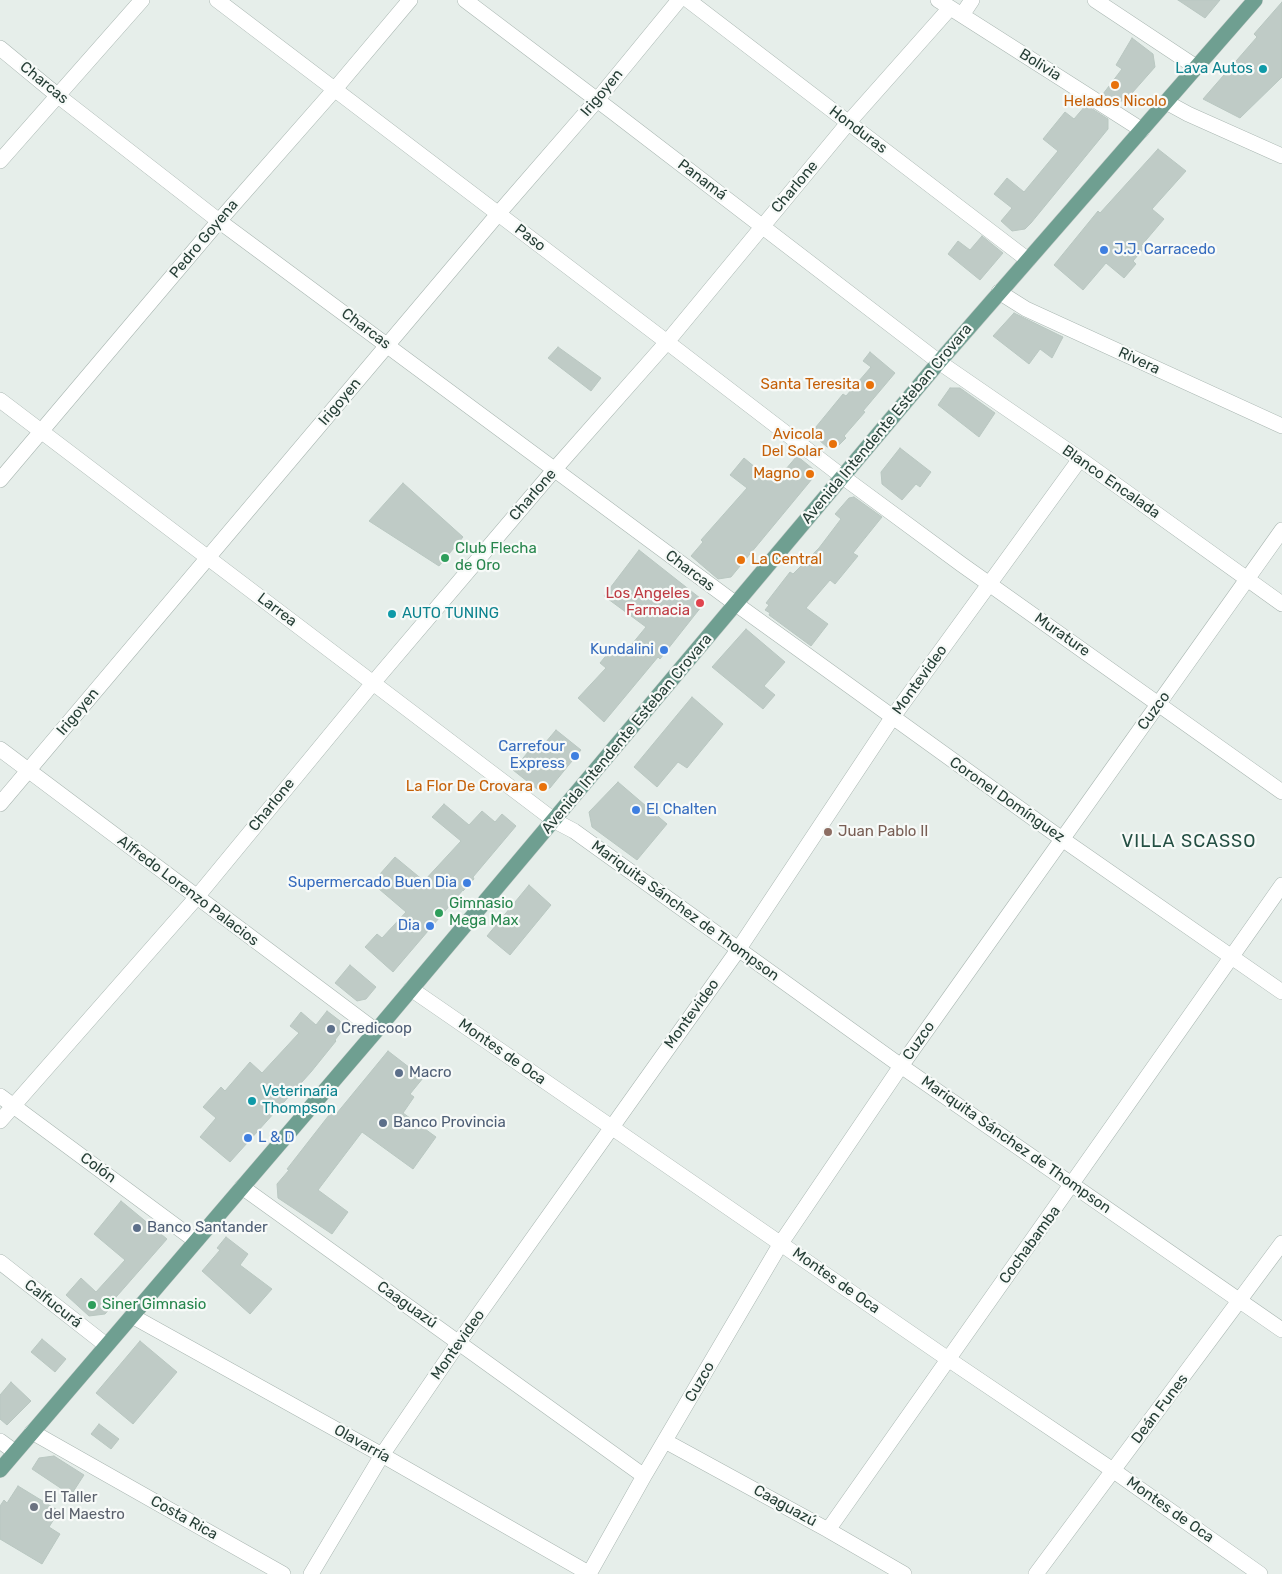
<!DOCTYPE html>
<html>
<head>
<meta charset="utf-8">
<style>
	body { margin:0 }
	canvas { display:block; background:#e6eeea }
</style>
</head>
<body>
<canvas width="1282" height="1574"></canvas>
<script>
const g = document.querySelector('canvas').getContext('2d');
g.lineJoin = 'round';
function fill(path, color) { g.fillStyle = color; g.fill(path, 'evenodd'); }
const shape = rows => new Path2D(rows.map(r => 'M' + r).join(''));
function stroke(path, color, width, dash) { g.strokeStyle = color; g.lineWidth = width; g.lineCap = dash ? 'butt' : 'round'; g.setLineDash(dash || []); g.stroke(path); }
function drawText(font, color, halo, rows, align = 'center') {
  g.font = font + ' Rubik,sans-serif'; g.lineWidth = 4.5; g.setLineDash([]); g.textBaseline = 'middle'; g.strokeStyle = halo; g.fillStyle = color; for (const [text, x, y, turn = 0] of rows) {
    g.save(); g.translate(x, y); g.rotate((+turn || 0) * Math.PI / 180); g.textAlign = isNaN(turn) ? turn : align; if (halo) g.strokeText(text, 0, 0); g.fillText(text, 0, 0); g.restore();
  }
}
const building = shape([
	[1178,0,1220,0,1205,18,1178,0],
	[1282,2,1282,77,1240,118,1203,99,1257,37,1254,34,1282,2],
	[1132,38,1153,54,1155,67,1125,101,1115,101,1103,94,1122,69,1116,65,1132,38],
	[1086,105,1108,119,1108,129,1031,223,1025,229,1012,231,1001,221,1012,208,994,194,1007,178,1024,192,1058,151,1043,139,1065,112,1074,119,1086,105],
	[1158,149,1186,171,1152,209,1164,219,1141,246,1144,248,1133,261,1136,264,1124,278,1106,263,1083,290,1054,265,1098,211,1100,213,1158,149],
	[982,236,1003,253,980,280,948,254,958,241,970,250,982,236],
	[1014,313,1063,337,1052,358,1040,349,1029,364,993,336,1014,313],
	[558,347,601,378,591,391,548,358,558,347],
	[870,352,895,373,863,411,865,412,844,436,846,438,839,445,827,447,811,433,843,394,846,396,871,367,863,361,870,352],
	[950,388,960,388,995,413,979,437,938,405,950,388],
	[900,448,931,472,920,487,916,484,902,500,882,484,881,472,900,448],
	[797,456,813,469,812,479,731,577,718,579,691,556,703,542,701,540,747,488,730,475,744,458,774,483,797,456],
	[403,483,463,537,439,566,369,521,403,483],
	[854,497,882,517,853,553,858,556,835,584,830,580,806,608,828,624,811,646,769,615,770,613,765,610,769,605,766,603,790,572,793,574,819,548,841,519,835,514,849,498,854,497],
	[639,550,705,602,660,659,658,657,604,722,578,698,606,668,600,663,613,647,623,655,646,627,604,596,639,550],
	[746,629,785,662,764,686,775,695,763,709,712,667,746,629],
	[692,697,723,724,687,768,678,762,657,787,634,767,692,697],
	[556,730,581,750,550,788,537,789,513,770,539,739,545,743,556,730],
	[618,782,667,824,637,860,592,827,589,812,618,782],
	[444,804,469,825,482,811,495,822,502,814,516,826,473,877,474,879,463,891,463,890,393,972,365,947,377,934,382,938,406,912,372,883,395,857,424,881,461,841,432,817,444,804],
	[529,885,551,905,510,955,487,936,529,885],
	[350,965,376,987,366,999,357,1001,335,983,350,965],
	[327,1011,340,1021,341,1032,335,1040,336,1041,311,1072,230,1162,200,1137,216,1118,203,1107,221,1087,225,1091,250,1062,262,1073,299,1033,290,1026,301,1012,316,1025,327,1011],
	[388,1051,423,1078,410,1094,414,1097,403,1113,436,1137,413,1169,362,1132,318,1190,348,1212,332,1234,278,1198,277,1184,289,1170,287,1169,333,1110,337,1113,388,1051],
	[121,1201,167,1239,110,1304,112,1306,105,1314,89,1316,66,1295,81,1278,96,1292,125,1260,94,1234,121,1201],
	[226,1237,248,1254,240,1265,272,1289,250,1314,202,1271,220,1250,217,1248,226,1237],
	[42,1339,66,1359,55,1372,31,1352,42,1339],
	[140,1341,177,1372,133,1424,96,1393,140,1341],
	[11,1382,31,1401,7,1425,0,1419,0,1395,11,1382],
	[99,1424,119,1439,111,1449,91,1434,99,1424],
	[54,1456,84,1475,71,1495,32,1469,39,1458,54,1456],
	[18,1486,59,1511,49,1527,60,1534,42,1564,0,1539,0,1506,4,1500,7,1503,18,1486]
]);
const minor = shape([
	[217,0,667,342,843,477,961,564,1282,792],
	[465,0,613,112,939,362,1080,459,1282,604],
	[688,0,1028,260],
	[938,0,1142,130],
	[1095,0,1196,67],
	[962,15,972,0],
	[0,48,57,95,219,221,736,604,1062,839,1282,992],
	[1166,102,1188,114,1282,156],
	[0,161,142,0],
	[999,292,1026,309,1282,426],
	[0,400,555,821,574,831,901,1066,1282,1330],
	[0,480,219,221,335,89,410,0],
	[0,749,376,1031],
	[0,804,498,214,597,100,679,0],
	[411,989,948,1359,1114,1471,1260,1574],
	[0,1096,196,1241],
	[0,1121,196,898,373,683,554,470,667,342,848,123,950,8],
	[242,1187,644,1476],
	[0,1262,106,1345],
	[132,1316,382,1455,590,1574],
	[32,1432,283,1574],
	[0,1441,15,1452],
	[665,1441,828,1530,904,1574],
	[828,1530,1282,885],
	[311,1574,382,1455,459,1342,738,950,892,718,1080,459],
	[589,1574,644,1476,781,1243,901,1066,1282,530],
	[1036,1574,1282,1243]
]);
const major = shape([
	[0,1470,376,1031,939,362,1255,0]
]);
const markers = [
	[1263,69,5,"#0f9aa8"],
	[1115,85,5,"#e8710a"],
	[1104,250,5,"#3f7fe0"],
	[870,385,5,"#e8710a"],
	[833,444,5,"#e8710a"],
	[810,474,5,"#e8710a"],
	[445,558,5,"#2e9e5b"],
	[741,560,5,"#e8710a"],
	[700,603,5,"#e0444e"],
	[392,614,5,"#0f9aa8"],
	[664,650,5,"#3f7fe0"],
	[575,756,5,"#3f7fe0"],
	[543,787,5,"#e8710a"],
	[636,810,5,"#3f7fe0"],
	[828,832,5,"#8d6e63"],
	[467,883,5,"#3f7fe0"],
	[439,913,5,"#2e9e5b"],
	[430,926,5,"#3f7fe0"],
	[331,1029,5,"#5c6f8a"],
	[399,1073,5,"#5c6f8a"],
	[252,1101,5,"#0f9aa8"],
	[383,1123,5,"#5c6f8a"],
	[248,1138,5,"#3f7fe0"],
	[137,1228,5,"#5c6f8a"],
	[92,1305,5,"#2e9e5b"],
	[34,1507,5,"#6b7280"]
];
const streetNames = [
	["Bolivia",1040,65,32],
	["Charcas",44,83,39],
	["Irigoyen",602,93,-50],
	["Honduras",858,130,37],
	["Panamá",702,180,37],
	["Charlone",795,187,-50],
	["Paso",530,238,37],
	["Pedro Goyena",204,239,-50],
	["Charcas",366,329,37],
	["Rivera",1139,361,25],
	["Irigoyen",340,402,-50],
	["Avenida Intendente Esteban Crovara",887,424,-50],
	["Blanco Encalada",1111,482,35],
	["Charlone",533,495,-49],
	["Charcas",690,571,37],
	["Larrea",277,610,37],
	["Murature",1062,635,35],
	["Montevideo",920,680,-54],
	["Cuzco",1154,711,-54],
	["Irigoyen",78,712,-50],
	["Avenida Intendente Esteban Crovara",627,734,-50],
	["Coronel Domínguez",1007,800,35],
	["Charlone",272,805,-51],
	["Alfredo Lorenzo Palacios",188,891,37],
	["Mariquita Sánchez de Thompson",685,911,36],
	["Montevideo",692,1014,-54],
	["Cuzco",919,1041,-55],
	["Montes de Oca",502,1052,35],
	["Mariquita Sánchez de Thompson",1016,1145,35],
	["Colón",98,1168,36],
	["Cochabamba",1030,1245,-54],
	["Montes de Oca",836,1281,35],
	["Calfucurá",53,1304,38],
	["Caaguazú",407,1305,35],
	["Montevideo",458,1345,-55],
	["Cuzco",700,1382,-60],
	["Deán Funes",1160,1409,-53],
	["Olavarría",362,1444,29],
	["Caaguazú",785,1506,29],
	["Montes de Oca",1170,1510,35],
	["Costa Rica",184,1518,29]
];
const cultureNames = [
	["Lava Autos",1253,69,"right"],
	["AUTO TUNING",402,614],
	["Veterinaria",262,1092],
	["Thompson",262,1109]
];
const foodNames = [
	["Helados Nicolo",1115,102,"center"],
	["Santa Teresita",860,385],
	["Avicola",823,435],
	["Del Solar",823,452],
	["Magno",800,474],
	["La Central",751,560,"left"],
	["La Flor De Crovara",533,787]
];
const shopNames = [
	["J.J. Carracedo",1114,250,"left"],
	["Kundalini",654,650],
	["Carrefour",565,747],
	["Express",565,764],
	["El Chalten",646,810,"left"],
	["Supermercado Buen Dia",457,883],
	["Dia",420,926],
	["L & D",258,1138,"left"]
];
const leisureNames = [
	["Club Flecha",455,549],
	["de Oro",455,566],
	["Gimnasio",449,904],
	["Mega Max",449,921],
	["Siner Gimnasio",102,1305]
];
const healthNames = [
	["Los Angeles",690,594],
	["Farmacia",690,611]
];
const educationNames = [
	["Juan Pablo II",838,832]
];
const serviceNames = [
	["Credicoop",341,1029],
	["Macro",409,1073],
	["Banco Provincia",393,1123],
	["Banco Santander",147,1228]
];
const worshipNames = [
	["El Taller",44,1498],
	["del Maestro",44,1515]
];
const quarterNames = [
	["VILLA SCASSO",1189,842]
];
fill(building, '#bfcbc6');
stroke(building, '#b9c7c1', 1);
stroke(minor, '#a9b6b1', 16);
stroke(major, '#c3c9c7', 16);
stroke(minor, '#fff', 15);
stroke(major, '#6f9f91', 15);
for (const [x, y, r, color] of markers) { const dot = new Path2D(); dot.arc(x, y, r, 0, 2 * Math.PI); g.fillStyle = color; g.fill(dot); stroke(dot, '#f7faf8', 2); }
drawText('15px', '#273f37', '#f7faf8', streetNames);
drawText('15px', '#0d838f', '#f7faf8', cultureNames, 'left');
drawText('15px', '#c56008', '#f7faf8', foodNames, 'right');
drawText('15px', '#366cbe', '#f7faf8', shopNames, 'right');
drawText('15px', '#27864d', '#f7faf8', leisureNames, 'left');
drawText('15px', '#be3a42', '#f7faf8', healthNames, 'right');
drawText('15px', '#785e54', '#f7faf8', educationNames, 'left');
drawText('15px', '#4e5e75', '#f7faf8', serviceNames, 'left');
drawText('15px', '#5b616d', '#f7faf8', worshipNames, 'left');
g.letterSpacing = '1px';
drawText('18px', '#244f43', '#f7faf8', quarterNames);
g.letterSpacing = '0px';
</script>
</body>
</html>
